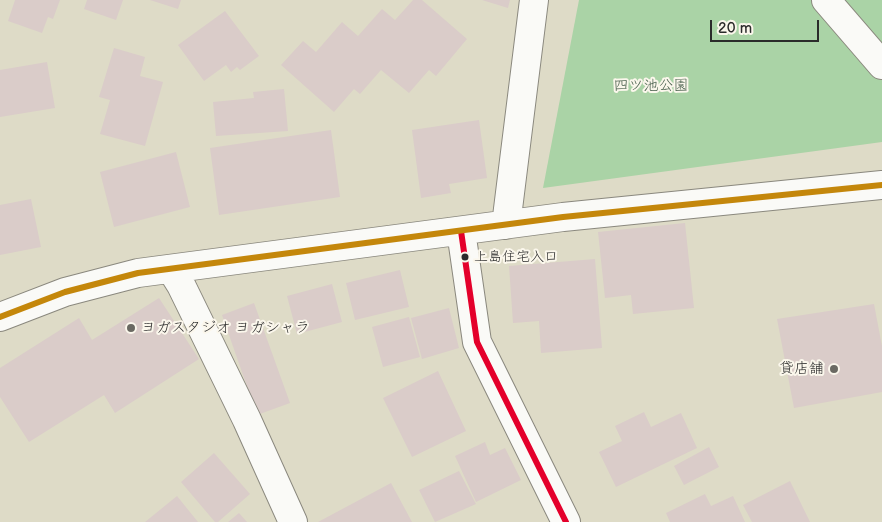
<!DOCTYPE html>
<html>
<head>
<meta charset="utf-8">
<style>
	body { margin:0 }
	#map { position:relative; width:882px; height:522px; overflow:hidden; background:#dedbc7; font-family:"Balsamiq Sans",sans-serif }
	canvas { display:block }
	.scale { position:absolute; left:710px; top:20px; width:109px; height:22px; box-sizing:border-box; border:2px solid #2b2b2b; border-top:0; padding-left:6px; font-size:15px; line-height:18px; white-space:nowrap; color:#2b2b2b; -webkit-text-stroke:4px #fbf7ec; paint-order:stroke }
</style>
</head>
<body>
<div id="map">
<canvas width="882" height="522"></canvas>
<div class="scale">20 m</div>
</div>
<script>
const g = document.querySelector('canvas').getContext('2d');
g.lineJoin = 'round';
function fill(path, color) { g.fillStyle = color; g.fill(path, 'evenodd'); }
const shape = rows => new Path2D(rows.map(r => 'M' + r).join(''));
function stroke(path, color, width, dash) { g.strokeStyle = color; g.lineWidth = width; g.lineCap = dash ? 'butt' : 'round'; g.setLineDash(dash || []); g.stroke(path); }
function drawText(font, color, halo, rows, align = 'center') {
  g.font = font + ' "Balsamiq Sans","Klee One",sans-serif'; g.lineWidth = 4; g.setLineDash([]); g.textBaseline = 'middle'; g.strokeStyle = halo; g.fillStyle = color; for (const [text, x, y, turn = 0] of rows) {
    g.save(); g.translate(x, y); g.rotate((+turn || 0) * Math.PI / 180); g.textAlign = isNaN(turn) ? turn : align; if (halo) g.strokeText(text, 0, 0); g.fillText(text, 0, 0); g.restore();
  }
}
const green = shape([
	[579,0,882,0,882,142,543,188]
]);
const building = shape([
	[15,0,60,0,53,19,48,17,42,33,8,21],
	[87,0,123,0,116,20,84,9],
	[150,0,181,0,178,9],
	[413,0,422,0,467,39,436,76,429,70,409,93,381,70,360,94,354,89,334,112,281,65,303,41,316,52,342,22,358,36,382,9,395,20],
	[482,0,510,0,508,8],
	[225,11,259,56,240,70,237,67,231,72,226,65,204,81,178,45],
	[114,48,145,57,140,76,163,82,145,146,100,134,110,100,99,97],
	[47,62,55,108,0,117,0,70],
	[284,89,288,131,216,136,213,102,254,98,253,92],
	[479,120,487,178,449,184,451,193,421,198,412,130],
	[331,130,340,197,219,215,210,148],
	[176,152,190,207,114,227,100,172],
	[31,199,41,247,0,255,0,205],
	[685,223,694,308,633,314,631,295,605,298,598,232],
	[595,259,602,348,541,353,539,321,513,323,509,266],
	[400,270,409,307,355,320,346,283],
	[332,284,342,322,297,334,287,296],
	[159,298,199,359,115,413,104,395,29,442,0,397,0,368,79,318,92,340],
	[254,303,290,403,257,415,222,315],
	[874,304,882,346,882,392,794,408,777,319],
	[449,308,459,348,422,359,411,318],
	[409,317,420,357,383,367,372,327],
	[438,371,466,431,412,457,383,398],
	[644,412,651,427,681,413,697,448,616,487,599,452,622,441,615,426],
	[485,442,490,455,505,448,521,480,476,502,455,456],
	[709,447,719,467,684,485,674,466],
	[214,453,250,494,218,522,215,522,181,482],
	[459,471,476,504,435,522,419,490],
	[790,481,810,522,752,522,743,505],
	[391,483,412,522,318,522],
	[705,494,711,506,733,496,745,522,670,522,666,513],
	[177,496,198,522,145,522],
	[239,513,247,522,228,522]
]);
const minor = shape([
	[826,0,882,65],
	[506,225,534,0],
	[461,231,477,342,566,522],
	[171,269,181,285,247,420,293,522],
	[0,317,65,292,138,273,563,217,882,185]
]);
const bus1 = shape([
	[461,231,477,342,566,522]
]);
const bus2 = shape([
	[0,317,65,292,138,273,563,217,882,185]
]);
const markers = [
	[465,257,4.5,"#2b2b2b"],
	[131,328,5,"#6a6962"],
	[834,369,5,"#6a6962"]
];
const busNames = [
	["上島住宅入口",474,257]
];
const parkNames = [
	["四ツ池公園",651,86]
];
const poiNames = [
	["ヨガスタジオ ヨガシャラ",141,328],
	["貸店舗",824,369,"right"]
];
fill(green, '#aad3a6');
fill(building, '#daccc9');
stroke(minor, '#8a887e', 30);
stroke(minor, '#fafaf7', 28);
stroke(bus1, '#e4002b', 6);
stroke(bus2, '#c4870b', 6);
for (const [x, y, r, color] of markers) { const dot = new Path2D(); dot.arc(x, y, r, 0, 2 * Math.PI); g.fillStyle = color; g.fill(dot); stroke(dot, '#fbf7ec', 2); }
drawText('14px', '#2b2b2b', '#fbf7ec', busNames, 'left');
drawText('15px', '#445b48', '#fbf7ec', parkNames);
drawText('15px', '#2b2b2b', '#fbf7ec', poiNames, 'left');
</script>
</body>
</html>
